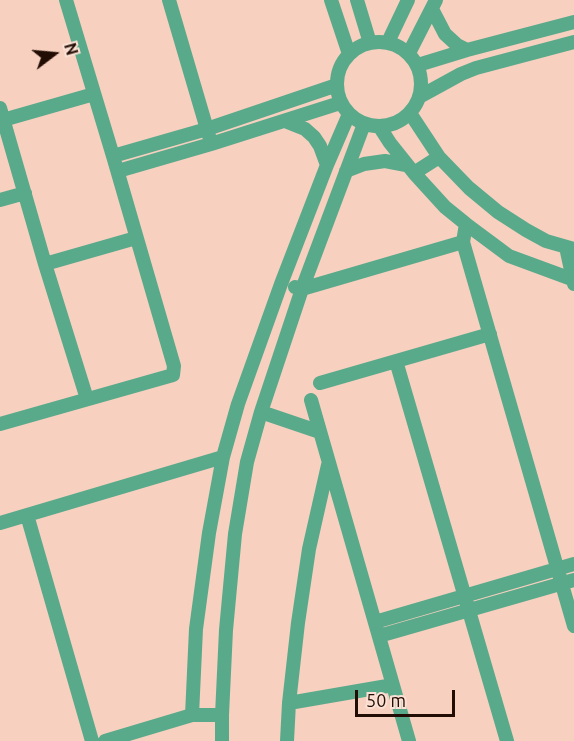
<!DOCTYPE html>
<html>
<head>
<meta charset="utf-8">
<style>
	body { margin:0 }
	#map { position:relative; width:574px; height:741px; overflow:hidden; background:#f7d0bf; font-family:Ubuntu,sans-serif }
	canvas { display:block }
	.north { position:absolute; left:24px; top:24px; width:60px; height:60px; -webkit-text-stroke:4px #fbe1d5; paint-order:stroke; rotate:74deg; font-size:16px; font-weight:700; line-height:24px; text-align:center; color:#220d04 }
	.north::after { content:''; display:block; margin:auto; width:21px; height:27px; background:#220d04; clip-path:polygon(50% 0,100% 100%,50% 72%,0 100%) }
	.scale { position:absolute; left:355px; top:690px; width:100px; height:27px; box-sizing:border-box; border:3px solid #220d04; border-top:0; padding-left:8px; font-size:18px; line-height:21px; white-space:nowrap; color:#220d04; -webkit-text-stroke:4px #fbe1d5; paint-order:stroke }
</style>
</head>
<body>
<div id="map">
<canvas width="574" height="741"></canvas>
<div class="north">N</div>
<div class="scale">50 m</div>
</div>
<script>
const g = document.querySelector('canvas').getContext('2d');
g.lineJoin = 'round';
const shape = rows => new Path2D(rows.map(r => 'M' + r).join(''));
function stroke(path, color, width, dash) { g.strokeStyle = color; g.lineWidth = width; g.lineCap = dash ? 'butt' : 'round'; g.setLineDash(dash || []); g.stroke(path); }
const minor = shape([
	[169,0,209,136],
	[331,0,349,54],
	[357,0,370,43],
	[432,9,445,34,457,45,467,50],
	[388,42,408,0],
	'337 84a42 42 0 1 1 84 0a42 42 0 1 1-84 0Z',
	[409,53,436,0],
	[418,65,467,50,574,22],
	[419,97,461,74,476,68,574,42],
	[0,108,45,264,87,399],
	[410,113,439,157,469,188,498,212,526,230,546,241,574,249],
	[3,120,94,94],
	[285,121,305,129,314,137,320,146,327,165],
	[379,126,390,143,414,173,445,207,466,224,509,256,574,280],
	[113,156,207,129,337,85],
	[118,171,211,144,340,103],
	[346,171,364,164,385,161,406,165],
	[414,173,439,157],
	[0,200,25,193],
	[466,224,463,242,574,626],
	[566,247,574,284],
	[45,264,136,238],
	[295,287,302,289,463,242],
	[396,361,507,741],
	[320,383,490,334],
	[311,400,409,741],
	[261,412,320,432],
	[0,424,173,375,174,366,113,156,66,0],
	[27,515,92,741],
	[0,523,223,457],
	[375,622,574,564],
	[379,636,574,580],
	[289,703,393,685],
	[192,715,196,629,209,533,223,457,238,404,281,284,327,165,349,114],
	[105,741,192,715,222,715],
	[222,741,222,715,226,630,235,534,247,462,261,412,302,289,364,124],
	[287,741,289,703,298,623,309,549,328,465]
]);
stroke(minor, '#59aa8a', 14);
</script>
</body>
</html>
